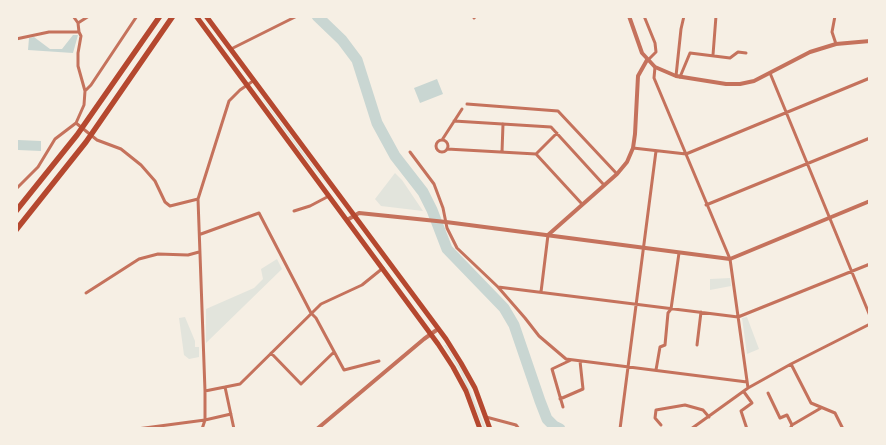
<!DOCTYPE html>
<html>
<head>
<meta charset="utf-8">
<style>
	body { margin:0 }
	#map { position:relative; width:886px; height:445px; overflow:hidden; background:#f6efe4; font-family:"Noto Sans",sans-serif }
	canvas { display:block }
	.frame { position:absolute; inset:0; border:18px solid #f6efe4; pointer-events:none }
</style>
</head>
<body>
<div id="map">
<canvas width="886" height="445"></canvas>
<div class="frame"></div>
</div>
<script>
const g = document.querySelector('canvas').getContext('2d');
g.lineJoin = 'round';
function fill(path, color) { g.fillStyle = color; g.fill(path, 'evenodd'); }
const shape = rows => new Path2D(rows.map(r => 'M' + r).join(''));
function stroke(path, color, width, dash) { g.strokeStyle = color; g.lineWidth = width; g.lineCap = dash ? 'butt' : 'round'; g.setLineDash(dash || []); g.stroke(path); }
const green = shape([
	[263,100,264,100,329,187,301,153],
	[395,173,402,180,423,211,381,206,375,199],
	[277,259,282,269,206,343,206,309,254,288,263,279,261,269],
	[730,278,731,286,710,290,710,279],
	[185,317,195,341,195,347,199,347,199,357,189,359,184,355,179,318],
	[747,317,759,349,747,354,742,318],
	[444,345,446,345,463,372,486,429,484,429,460,371]
]);
const water = shape([
	[73,35,78,35,73,53,28,50,29,38,34,37,50,49,62,49],
	[437,79,443,94,420,103,414,88],
	[18,140,41,141,41,151,18,150]
]);
const river = shape([
	[317,16,342,40,357,60,377,123,395,156,423,192,432,210,447,249,504,308,514,325,540,401,547,419,554,426,560,429]
]);
const minor = shape([
	[644,16,655,43,656,52,648,60],
	[835,16,832,32,836,44],
	[474,18,476,16],
	[78,23,89,16],
	[16,39,49,32,79,32],
	[231,49,297,16],
	[713,55,716,16],
	[655,67,654,78,730,259,748,388],
	[770,73,870,316],
	[676,76,681,29,684,16],
	[680,77,690,53,730,58,738,52,746,53],
	[85,91,91,85,137,16],
	[467,104,558,111,617,174],
	[454,121,551,127,604,185],
	[76,123,97,140,121,149,141,165,155,181,165,202,170,206,198,199],
	'436 146a6 6 0 1 1 12 0a6 6 0 1 1-12 0Z',
	[442,140,462,109],
	[633,148,686,154,870,78],
	[447,149,536,154,582,204],
	[410,152,434,184,443,208,447,228,457,248,498,287,525,318,539,336,566,359,747,382],
	[502,152,503,124],
	[536,154,557,133],
	[16,189,38,167,55,139,76,123,84,105,85,91,78,66,78,53,81,36,79,32,78,23,73,16],
	[706,205,870,138],
	[294,211,310,206,329,196],
	[201,234,259,213,311,313,316,318,344,370,379,361],
	[498,287,738,317,870,264],
	[541,292,548,235],
	[86,293,139,259,158,254,188,255,199,252],
	[697,345,701,312],
	[271,353,301,384,334,352],
	[791,364,811,403,835,413,843,429],
	[656,370,660,347,665,345,668,313,671,309,679,253],
	[225,387,234,429],
	[205,391,240,384,321,304,362,285,383,268],
	[744,392,752,403,741,411,747,429],
	[768,393,780,418,787,415,792,425],
	[560,399,583,389,580,361],
	[563,407,552,369,571,360],
	[486,417,516,425,519,429],
	[661,425,655,418,656,410,685,405,703,410,709,417],
	[137,429,205,420,231,414],
	[202,429,205,420,205,391,198,199,229,101,240,90,253,81],
	[620,429,656,151],
	[691,429,748,388,791,364,870,324],
	[790,429,792,425,821,408]
]);
const tertiary = shape([
	[629,16,642,53,655,67,676,76,726,84,740,84,754,81,810,52,836,44,870,41],
	[347,220,359,213,446,222,730,259,870,201],
	[548,235,617,174,627,162,633,148,635,134,638,76,647,60],
	[317,429,424,339,438,329]
]);
const primary = shape([
	[196,16,438,344,453,367,466,391,480,429],
	[206,16,446,339,461,363,475,388,490,429]
]);
const motorway = shape([
	[16,211,77,135,160,16],
	[16,230,86,142,173,16]
]);
fill(green, '#e2e4dc');
fill(water, '#c9d6d2');
stroke(river, '#c9d6d2', 11);
stroke(minor, '#c5725c', 3);
stroke(tertiary, '#c5725c', 4);
stroke(primary, '#b5482f', 5);
stroke(motorway, '#b5482f', 5.5);
</script>
</body>
</html>
